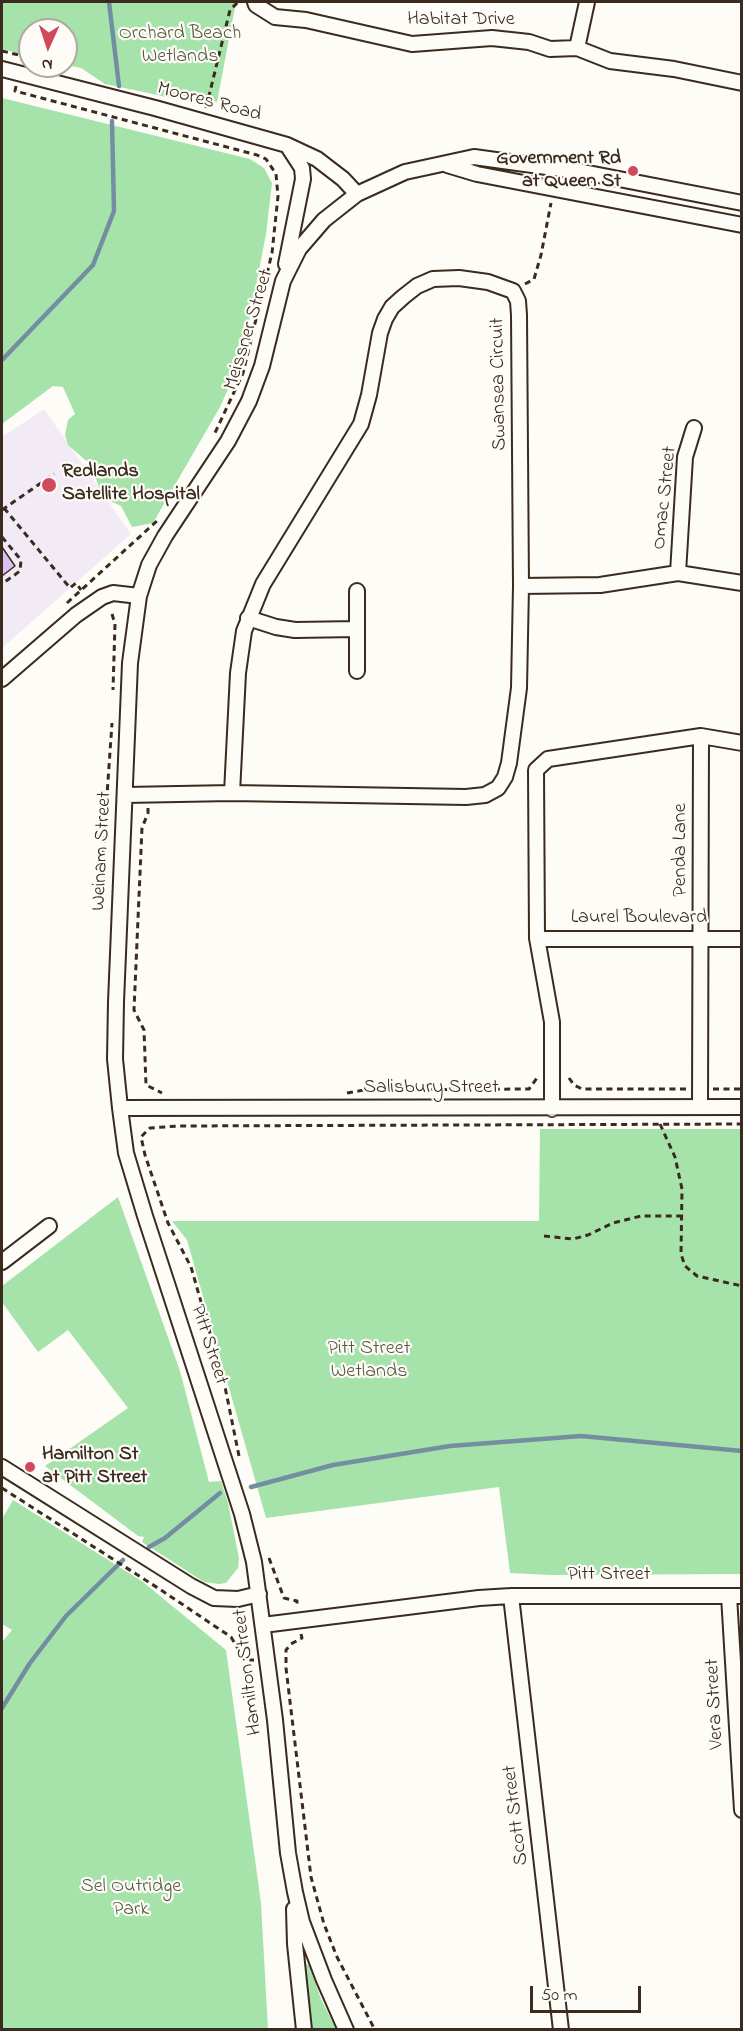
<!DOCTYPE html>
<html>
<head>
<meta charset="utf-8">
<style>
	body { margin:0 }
	#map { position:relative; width:743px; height:2031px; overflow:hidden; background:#fdfcf7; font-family:"Indie Flower",sans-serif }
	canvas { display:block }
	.frame { position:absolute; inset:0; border:3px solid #3b2a1e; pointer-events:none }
	.north { position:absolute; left:18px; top:18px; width:60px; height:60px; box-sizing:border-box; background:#fdfcf7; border:2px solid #afa8a0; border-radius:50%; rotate:183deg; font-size:16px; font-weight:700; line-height:24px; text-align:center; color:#3b2a1e }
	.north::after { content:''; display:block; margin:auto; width:21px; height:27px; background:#d1495b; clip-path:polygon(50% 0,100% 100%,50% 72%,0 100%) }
	.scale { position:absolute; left:530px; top:1986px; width:111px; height:27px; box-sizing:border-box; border:3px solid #3b2a1e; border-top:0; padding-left:8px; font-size:18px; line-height:21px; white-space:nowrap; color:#3b2a1e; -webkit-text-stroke:4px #fdfcf7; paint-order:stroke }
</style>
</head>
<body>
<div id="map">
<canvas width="743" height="2031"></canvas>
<div class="frame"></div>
<div class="north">N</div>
<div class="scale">50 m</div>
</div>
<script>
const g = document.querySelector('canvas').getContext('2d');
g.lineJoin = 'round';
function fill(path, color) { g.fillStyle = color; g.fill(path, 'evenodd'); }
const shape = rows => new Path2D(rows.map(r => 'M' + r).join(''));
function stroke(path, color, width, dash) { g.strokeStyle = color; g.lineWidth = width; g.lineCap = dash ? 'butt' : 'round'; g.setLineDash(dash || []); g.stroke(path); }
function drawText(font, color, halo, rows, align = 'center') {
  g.font = font + ' "Indie Flower",sans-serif'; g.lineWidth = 4.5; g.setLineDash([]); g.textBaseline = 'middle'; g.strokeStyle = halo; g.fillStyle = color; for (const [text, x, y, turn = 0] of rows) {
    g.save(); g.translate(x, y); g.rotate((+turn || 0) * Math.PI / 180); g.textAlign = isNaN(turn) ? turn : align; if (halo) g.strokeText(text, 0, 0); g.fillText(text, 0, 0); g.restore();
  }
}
const built = shape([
	[44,409,131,534,2,648,2,437]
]);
const green = shape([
	[2,2,236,2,217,102,189,95,180,98,167,97,105,84,81,68,66,65,66,30,30,30,30,56,2,49],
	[2,98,250,159,264,168,272,183,266,234,242,358,220,407,153,523,132,527,121,506,108,500,100,490,91,465,68,445,65,435,68,420,75,414,63,387,53,386,2,424],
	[540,1129,741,1129,741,1574,550,1575,510,1573,499,1487,266,1518,187,1240,172,1221,539,1221],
	[118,1197,180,1371,209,1482,221,1481,228,1503,239,1558,238,1568,226,1583,219,1584,204,1582,153,1549,142,1542,144,1537,138,1536,45,1466,128,1408,68,1330,38,1352,2,1302,2,1286],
	[13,1500,143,1582,226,1650,261,1903,268,2029,2,2029,2,1642,12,1630,2,1624,2,1519],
	[306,1964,309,1965,321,1999,336,2029,311,2029,303,1968]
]);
const stream = shape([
	[109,2,119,86],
	[2,360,93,265,114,211,112,121],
	[251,1487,333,1465,450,1446,581,1436,742,1451],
	[149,1547,165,1538,220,1493],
	[2,1708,30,1663,66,1616,123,1560]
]);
const building = shape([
	[2,547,15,566,2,576,2,547]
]);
const path = shape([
	[2,51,23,56,22,62],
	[16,86,15,91,257,155,266,159,276,174,278,196,272,253,243,373,214,435],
	[206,108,230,10,238,2],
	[525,284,534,279,541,255,551,203],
	[4,508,70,588,76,583,81,590],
	[2,510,54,474],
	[2,537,21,560,20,571,2,584],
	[67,603,158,520],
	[112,614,115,624,113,690],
	[148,808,148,813,142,828,134,1010,144,1030,146,1085,162,1093],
	[103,853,112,723],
	[569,1078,574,1085,582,1089,689,1089],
	[713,1089,742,1089],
	[347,1093,364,1090,529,1089,537,1078],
	[660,1124,675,1157,682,1189,681,1254,685,1266,697,1276,742,1286],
	[544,1236,573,1239,588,1235,613,1223,641,1216,682,1216],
	[239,1456,224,1382,191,1267,168,1223,145,1155,141,1137,150,1128,178,1126,742,1124],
	[2,1488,161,1590,231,1637,245,1660,254,1660],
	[269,1558,284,1598,297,1601,297,1606],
	[301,1634,302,1638,291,1644,286,1650,286,1668,311,1877,324,1924,337,1957,375,2030]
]);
const minor = shape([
	[255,2,256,5,275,17,306,20,412,44,492,38,529,42,550,49,577,48,610,61,674,69,742,83],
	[577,48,587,2],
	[2,69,155,108,287,145,317,159,343,179,357,194],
	[447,165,477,174,742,225],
	[286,264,303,179,302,168,287,145],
	[678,573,685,457,694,428],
	[521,586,600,585,678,573,742,583],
	[248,618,276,627,295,630,357,629],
	[357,671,357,591],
	[2,679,76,615,102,597,113,593,139,596],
	[125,795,232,793,466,797,485,795,498,788,505,777,509,763,519,688,521,586,519,315,518,301,513,291,488,282,459,278,433,279,417,286,403,297,392,307,385,319,380,333,369,395,361,424,263,584,244,631,238,673,232,793],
	[537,939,742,939],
	[700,1107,701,736],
	[120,1108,742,1107],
	[552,1109,552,1022,537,938,536,770,548,759,701,736,742,743],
	[2,1262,49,1226],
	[2,1467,191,1586,214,1598,238,1599,259,1594],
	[511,1596,561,2030],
	[729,1596,742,1810],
	[263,1625,479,1598,511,1596,742,1596],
	[294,1909,295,1944,304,2030],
	[346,2030,324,1980,302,1922,295,1892,288,1853,275,1720,254,1562,242,1514,145,1216,126,1153,120,1108,115,1059,116,1002,130,663,139,596,149,565,165,536,228,441,249,401,262,366,283,281,299,249,324,220,357,194,405,172,474,157,583,172,742,203]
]);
const markers = [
	[633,171,6,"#d1495b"],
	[49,485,8,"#d1495b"],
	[30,1467,6,"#d1495b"]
];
const streetNames = [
	["Habitat Drive",461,21],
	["Moores Road",209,103,15],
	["Meissner Street",250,330,-73],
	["Swansea Circuit",500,384,-91],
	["Omac Street",666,498,-84],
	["Penda Lane",682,850,-90],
	["Weinam Street",103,851,-87],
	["Laurel Boulevard",639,919],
	["Salisbury Street",431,1089],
	["Pitt Street",208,1345,72],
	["Pitt Street",609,1576],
	["Hamilton Street",249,1672,-97],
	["Vera Street",716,1704,-93],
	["Scott Street",517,1815,-97]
];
const parkNames = [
	["Orchard Beach",180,35],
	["Wetlands",180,58],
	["Pitt Street",369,1350],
	["Wetlands",369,1373],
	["Sel Outridge",131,1888],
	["Park",131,1911]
];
const poiNames = [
	["Government Rd",621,160,"right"],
	["at Queen St",621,183,"right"],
	["Redlands",62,473],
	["Satellite Hospital",62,496],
	["Hamilton St",42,1456],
	["at Pitt Street",42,1479]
];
fill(built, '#f2ebf6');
fill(green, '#a5e3ab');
stroke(stream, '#738ea1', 4.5);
fill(building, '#d9c2f2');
stroke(building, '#3b2a1e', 1.5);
stroke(minor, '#3b2a1e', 18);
stroke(path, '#3b2a1e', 3, [6, 4.5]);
stroke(minor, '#fdfcf7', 14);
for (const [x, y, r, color] of markers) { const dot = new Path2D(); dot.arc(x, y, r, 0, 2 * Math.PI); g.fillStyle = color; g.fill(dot); stroke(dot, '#fdfcf7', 2); }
drawText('20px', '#3b2a1e', '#fdfcf7', streetNames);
drawText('20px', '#565841', '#fdfcf7', parkNames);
drawText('bold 20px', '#3b2a1e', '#fdfcf7', poiNames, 'left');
</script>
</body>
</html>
